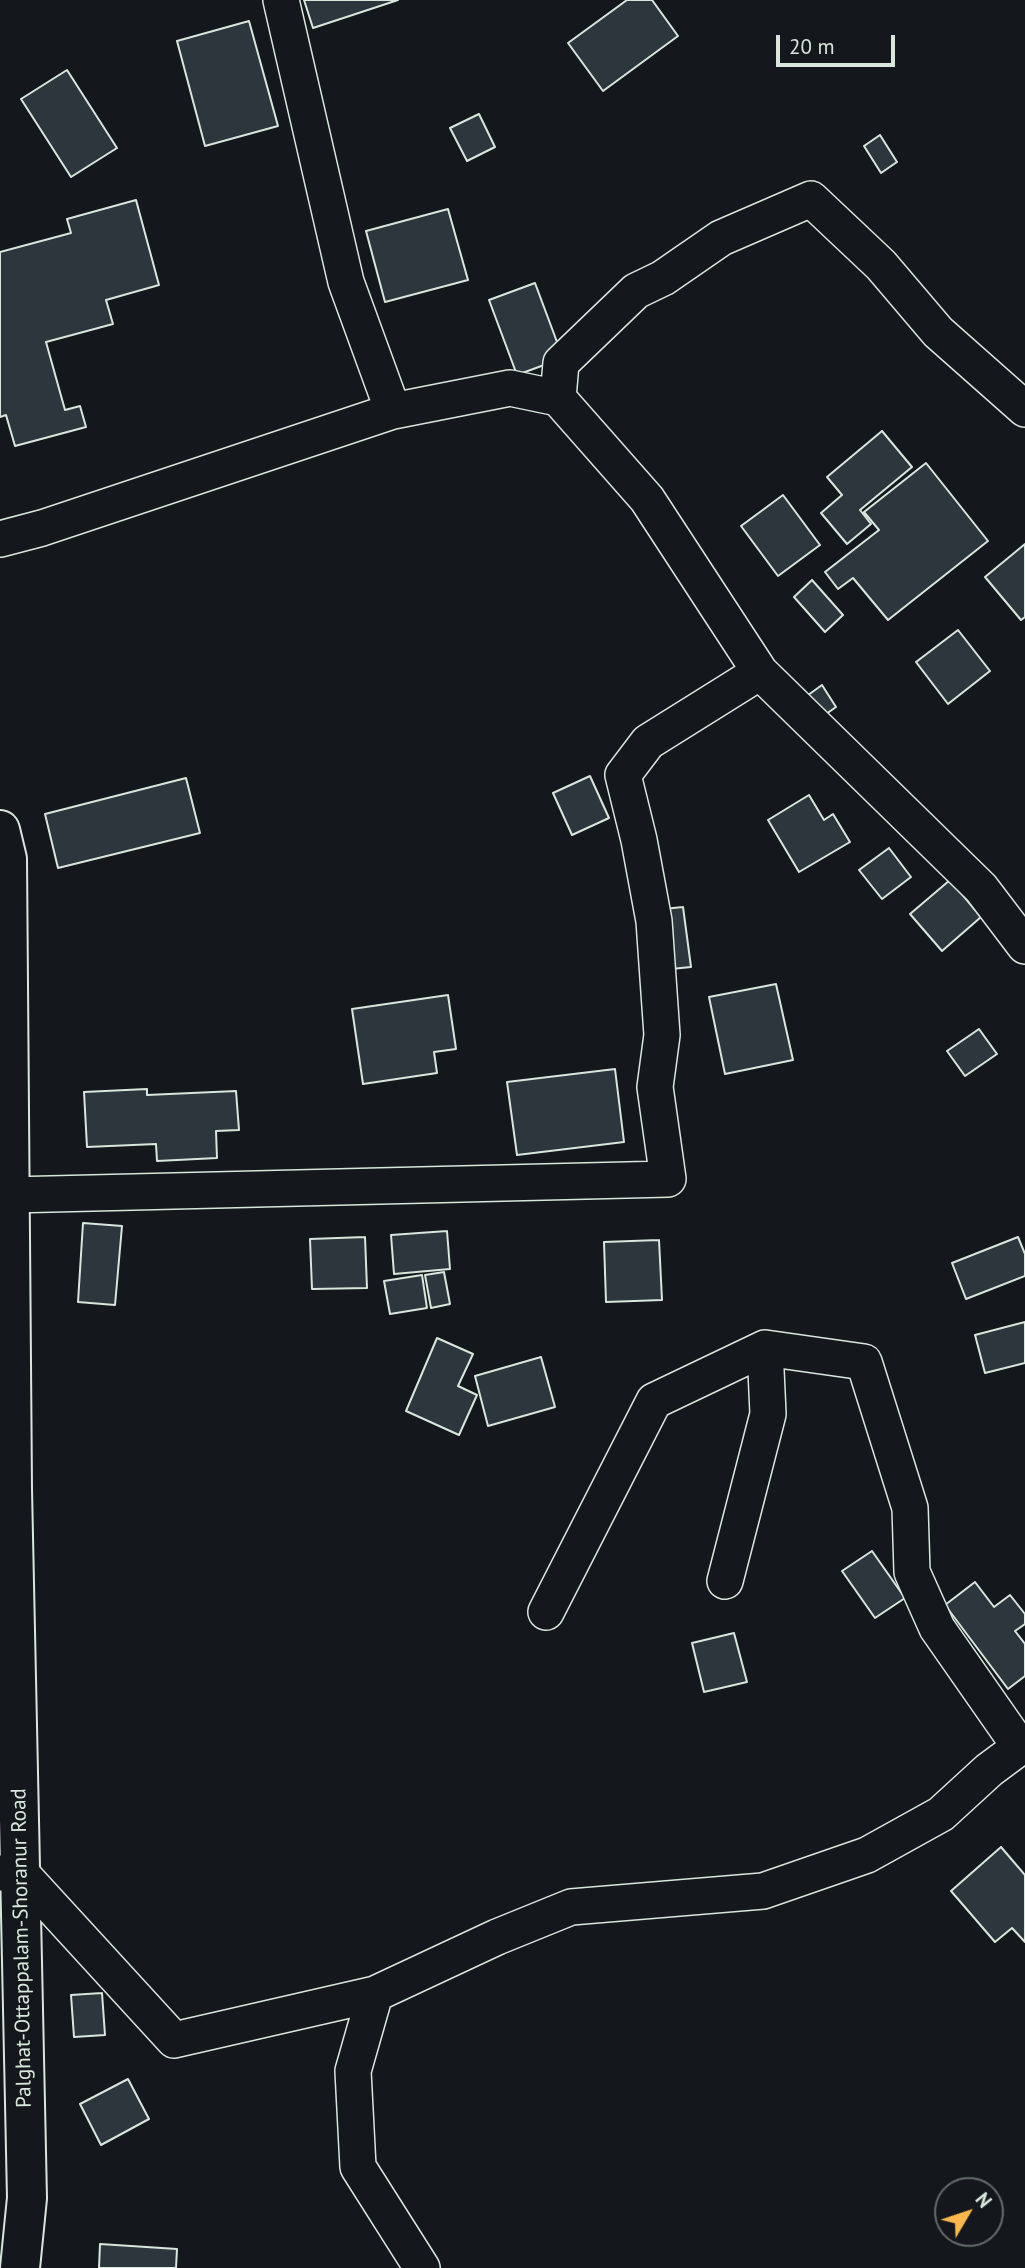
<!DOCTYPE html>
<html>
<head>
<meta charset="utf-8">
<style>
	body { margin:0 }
	#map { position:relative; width:1025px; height:2268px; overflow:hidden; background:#14181c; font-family:"PT Sans",sans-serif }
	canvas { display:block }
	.north { position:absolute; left:934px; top:2177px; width:70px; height:70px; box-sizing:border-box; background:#14181c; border:2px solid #626a69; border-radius:50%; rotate:51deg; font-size:19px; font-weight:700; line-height:28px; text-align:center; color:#d8e6dc }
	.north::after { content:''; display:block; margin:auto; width:24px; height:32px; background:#ffb74d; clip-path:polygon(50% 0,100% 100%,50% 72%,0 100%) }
	.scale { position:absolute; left:776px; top:35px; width:119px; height:32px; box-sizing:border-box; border:4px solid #d8e6dc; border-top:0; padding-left:9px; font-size:21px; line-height:24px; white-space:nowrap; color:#d8e6dc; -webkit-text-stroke:5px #14181c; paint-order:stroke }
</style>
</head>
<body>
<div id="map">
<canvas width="1025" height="2268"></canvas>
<div class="north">N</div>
<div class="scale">20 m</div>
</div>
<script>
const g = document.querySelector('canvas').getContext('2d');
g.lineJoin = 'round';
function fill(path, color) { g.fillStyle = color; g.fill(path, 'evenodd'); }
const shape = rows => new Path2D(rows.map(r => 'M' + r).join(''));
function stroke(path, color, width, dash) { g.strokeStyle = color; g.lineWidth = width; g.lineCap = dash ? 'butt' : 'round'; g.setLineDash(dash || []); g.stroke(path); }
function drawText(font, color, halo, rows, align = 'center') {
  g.font = font + ' "PT Sans",sans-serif'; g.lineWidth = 5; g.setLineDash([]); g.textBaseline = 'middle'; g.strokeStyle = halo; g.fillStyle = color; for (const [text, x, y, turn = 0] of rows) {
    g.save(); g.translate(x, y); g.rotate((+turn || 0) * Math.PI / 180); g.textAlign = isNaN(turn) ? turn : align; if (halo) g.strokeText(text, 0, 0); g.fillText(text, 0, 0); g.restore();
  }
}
const building = shape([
	[304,0,398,0,313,28,304,0],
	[627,0,652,0,678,36,603,91,568,43,627,0],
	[249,21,278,126,205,146,177,41,249,21],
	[67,70,117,148,71,177,21,99,67,70],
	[479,114,495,147,467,161,450,128,479,114],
	[880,135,897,162,881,173,864,146,880,135],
	[136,200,159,285,106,300,113,324,46,342,65,410,80,406,86,427,15,446,6,415,0,417,0,252,71,233,67,219,136,200],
	[448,209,468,280,385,302,366,231,448,209],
	[535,283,563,358,517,375,489,300,535,283],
	[882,431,912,467,860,510,871,524,847,544,821,513,842,495,827,477,882,431],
	[926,463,988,541,888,620,853,578,838,589,825,572,879,530,864,512,926,463],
	[783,495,820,545,778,576,741,526,783,495],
	[1025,544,1025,617,1021,620,985,577,1025,544],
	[812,580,843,615,825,632,794,597,812,580],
	[958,630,990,671,948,704,916,662,958,630],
	[822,685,836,707,812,724,797,703,822,685],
	[590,776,609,818,572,835,553,793,590,776],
	[186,778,200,833,58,868,45,814,186,778],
	[809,795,824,820,833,814,850,842,799,872,768,820,809,795],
	[889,848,911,877,882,899,859,870,889,848],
	[950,880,981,917,942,951,910,914,950,880],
	[683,907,691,967,661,970,654,910,683,907],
	[776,984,793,1060,725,1074,709,997,776,984],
	[448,995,456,1049,434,1052,437,1073,363,1084,352,1009,448,995],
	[979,1029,997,1054,965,1076,947,1051,979,1029],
	[615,1069,624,1142,517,1155,507,1082,615,1069],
	[147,1089,147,1095,236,1091,239,1130,216,1131,217,1158,157,1161,156,1144,87,1147,84,1092,147,1089],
	[83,1223,122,1226,115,1305,78,1302,83,1223],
	[447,1231,450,1269,394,1274,391,1235,447,1231],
	[365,1237,367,1288,312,1289,310,1239,365,1237],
	[1018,1237,1025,1254,1025,1276,966,1299,952,1263,1018,1237],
	[659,1240,662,1300,606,1302,604,1242,659,1240],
	[444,1272,450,1304,431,1308,425,1275,444,1272],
	[422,1275,427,1308,390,1314,384,1281,422,1275],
	[1025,1322,1025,1363,985,1373,975,1335,1025,1322],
	[437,1338,473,1354,458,1386,477,1395,459,1435,406,1411,437,1338],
	[541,1357,555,1407,488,1426,475,1376,541,1357],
	[872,1551,905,1598,875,1618,842,1571,872,1551],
	[975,1582,994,1607,1010,1595,1025,1614,1025,1624,1015,1631,1025,1644,1025,1676,1008,1689,945,1605,975,1582],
	[734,1633,747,1682,704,1692,692,1643,734,1633],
	[1001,1847,1025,1875,1025,1942,1012,1928,995,1942,951,1891,1001,1847],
	[102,1993,105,2035,74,2037,71,1995,102,1993],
	[128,2079,149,2119,101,2145,80,2104,128,2079],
	[100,2244,177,2249,176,2268,99,2268,100,2244]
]);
const minor = shape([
	[281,0,346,282,393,411],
	[558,398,561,363,636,291,663,278,721,238,811,199,881,265,938,332,1025,409],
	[0,539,42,528,393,411,510,388,558,398,647,499,760,672,981,888,1025,946],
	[10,1195,668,1179,655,1087,662,1035,654,921,639,840,623,775,648,742,760,672],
	[546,1612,654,1401,765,1348,768,1414,725,1581],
	[0,1873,20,1872,174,2040,375,1994,353,2071,358,2167,422,2268],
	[375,1994,497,1937,571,1907,763,1891,867,1855,941,1814,989,1770,1020,1747,937,1628,912,1572,910,1508,864,1362,765,1348]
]);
const secondary = shape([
	[0,830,7,859,12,1489,27,2198,20,2268]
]);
const streetNames = [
	["Palghat-Ottappalam-Shoranur Road",22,1948,-91]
];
fill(building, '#2c363c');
stroke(building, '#d8e6dc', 2);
stroke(minor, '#d8e6dc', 38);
stroke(secondary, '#d8e6dc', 42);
stroke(minor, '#14181c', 35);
stroke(secondary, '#14181c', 38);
drawText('21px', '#d8e6dc', '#14181c', streetNames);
</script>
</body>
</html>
